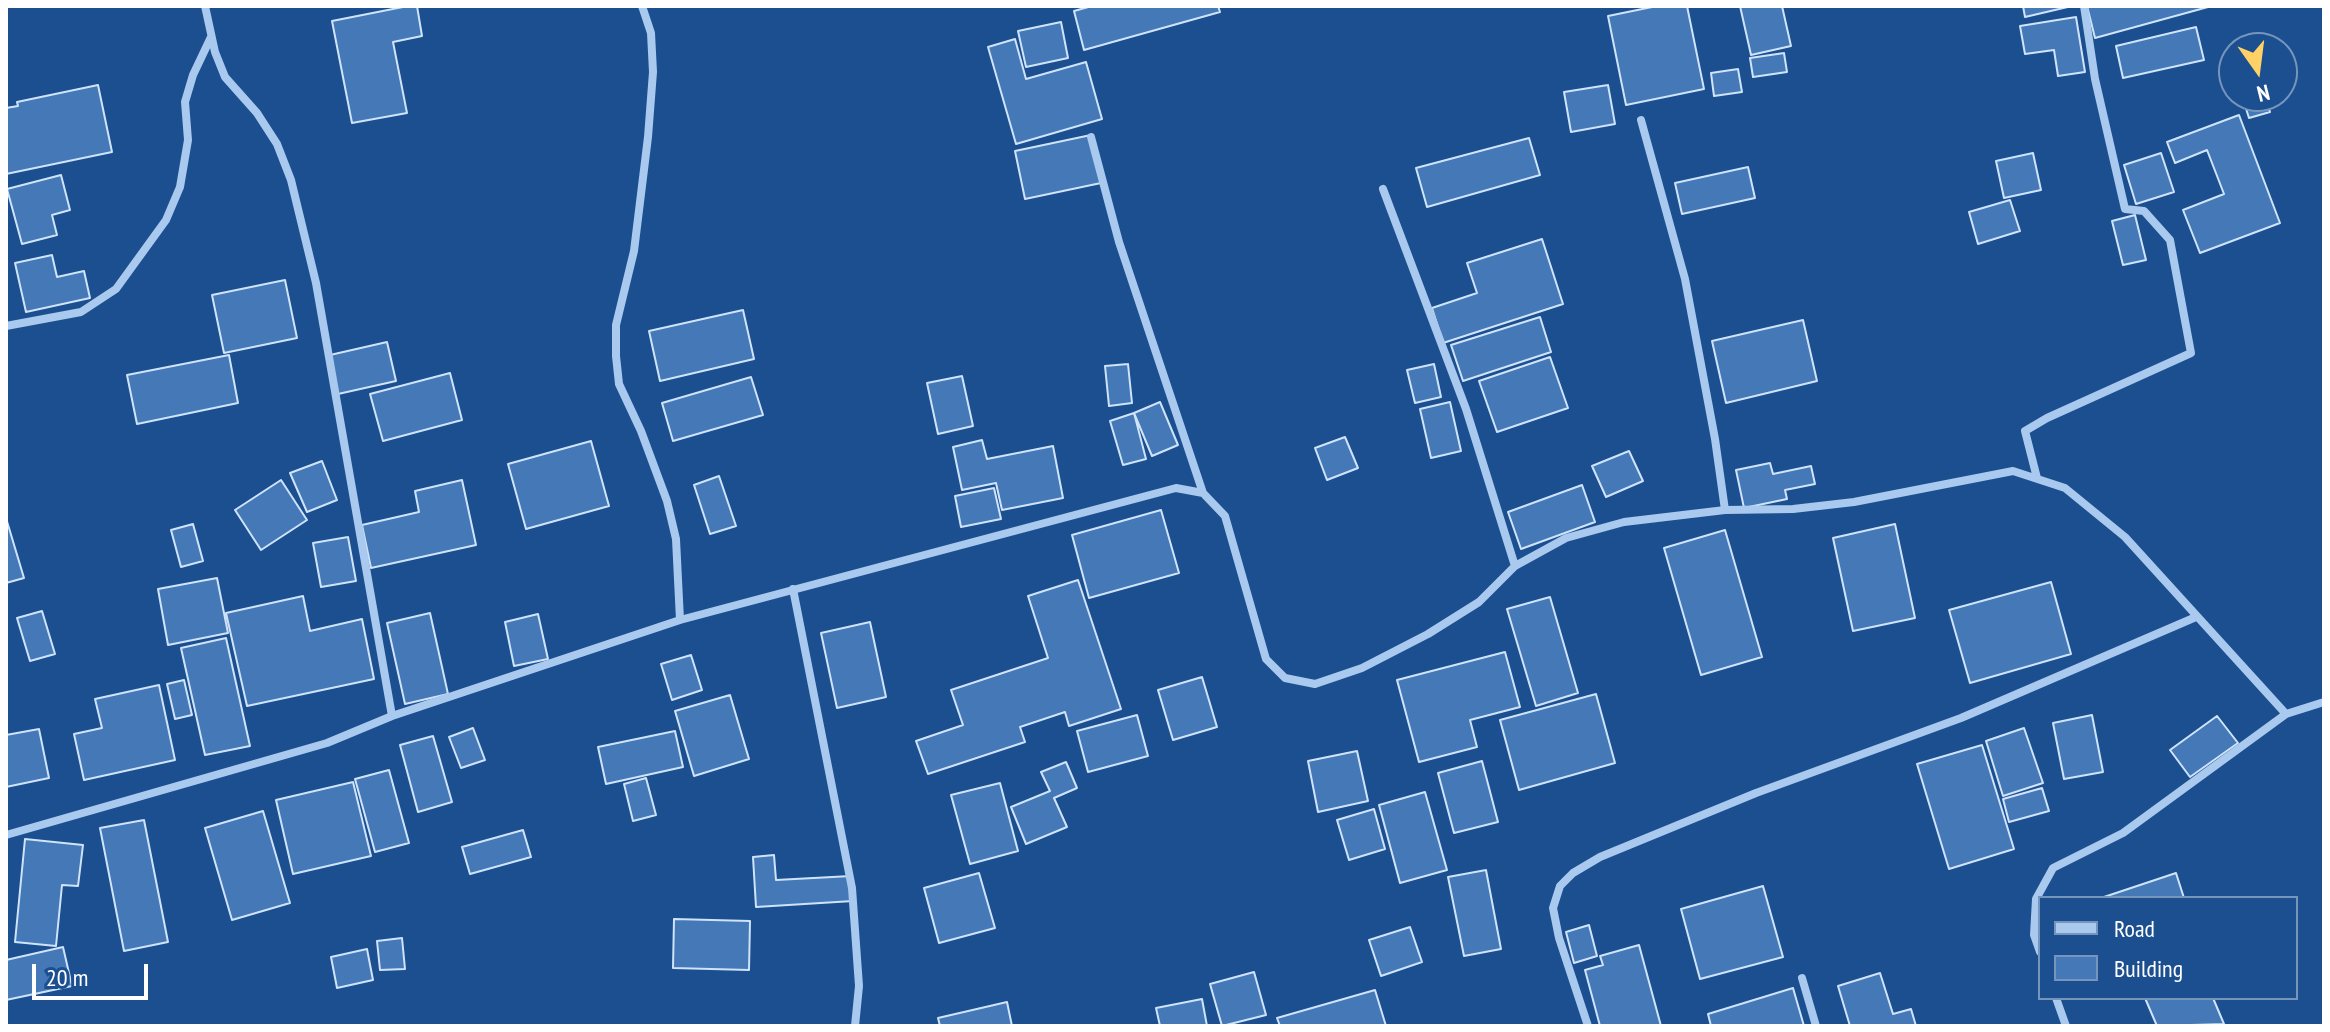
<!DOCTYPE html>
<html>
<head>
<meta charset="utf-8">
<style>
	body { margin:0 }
	#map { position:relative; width:2330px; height:1032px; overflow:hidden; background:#1b4f8f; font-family:"PT Sans Narrow",sans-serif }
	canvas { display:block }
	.frame { position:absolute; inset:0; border:8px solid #fff; pointer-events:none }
	.legend { position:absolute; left:2038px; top:896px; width:260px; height:104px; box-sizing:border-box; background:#1b4f8f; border:2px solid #7695bc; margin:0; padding:10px 14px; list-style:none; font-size:24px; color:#fff }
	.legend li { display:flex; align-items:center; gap:16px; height:40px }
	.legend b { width:40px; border:2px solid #7695bc }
	.north { position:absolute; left:2218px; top:32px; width:80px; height:80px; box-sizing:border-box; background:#1b4f8f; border:2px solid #7695bc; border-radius:50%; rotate:166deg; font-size:22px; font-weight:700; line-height:32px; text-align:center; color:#fff }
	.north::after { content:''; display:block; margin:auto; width:28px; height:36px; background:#ffd166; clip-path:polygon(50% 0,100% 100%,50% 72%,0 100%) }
	.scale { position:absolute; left:32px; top:964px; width:116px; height:36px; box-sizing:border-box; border:4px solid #fff; border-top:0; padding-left:10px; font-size:24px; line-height:28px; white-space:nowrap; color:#fff; -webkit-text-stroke:6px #1b4f8f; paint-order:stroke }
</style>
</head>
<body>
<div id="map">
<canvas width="2330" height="1032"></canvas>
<div class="frame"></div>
<ul class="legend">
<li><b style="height:10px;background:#a9c9ee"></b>Road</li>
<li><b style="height:22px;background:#4478b7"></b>Building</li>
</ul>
<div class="north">N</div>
<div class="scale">20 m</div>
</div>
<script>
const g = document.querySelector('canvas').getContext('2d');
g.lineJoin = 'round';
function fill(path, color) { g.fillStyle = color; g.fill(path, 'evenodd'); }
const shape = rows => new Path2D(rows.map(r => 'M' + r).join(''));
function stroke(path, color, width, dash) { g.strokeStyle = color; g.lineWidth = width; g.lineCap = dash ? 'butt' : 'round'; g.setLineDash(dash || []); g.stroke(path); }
const building = shape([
	[408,6,417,6,422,36,393,42,407,113,352,123,332,21,408,6],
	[1092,6,1218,6,1220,12,1084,50,1074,11,1092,6],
	[1657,6,1687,6,1704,89,1626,105,1608,16,1657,6],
	[1740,6,1782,6,1791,46,1751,55,1740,6],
	[2023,6,2072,6,2025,17,2023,6],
	[2087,6,2208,6,2208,7,2095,38,2087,6],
	[2076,17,2085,72,2058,76,2054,50,2025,54,2020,26,2076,17],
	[1061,22,1068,58,1026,67,1018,31,1061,22],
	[2196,27,2204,60,2123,78,2116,46,2196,27],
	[1015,39,1026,79,1086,62,1102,119,1016,144,988,47,1015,39],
	[1784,53,1787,72,1753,77,1750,58,1784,53],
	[1738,69,1742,92,1714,96,1711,73,1738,69],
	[98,85,112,152,6,174,6,108,18,106,17,102,98,85],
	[1608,85,1615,124,1571,132,1564,92,1608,85],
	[2242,96,2265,96,2270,112,2249,118,2242,96],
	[2239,115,2280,223,2200,253,2183,210,2224,194,2207,150,2175,163,2167,142,2239,115],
	[1091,135,1101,183,1025,199,1015,151,1091,135],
	[1529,138,1540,175,1427,207,1416,168,1529,138],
	[2033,153,2041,190,2004,198,1996,161,2033,153],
	[2161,153,2174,192,2136,204,2124,165,2161,153],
	[1748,167,1755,198,1682,214,1675,183,1748,167],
	[61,175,70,210,52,215,57,235,22,244,7,189,61,175],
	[2010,200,2020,231,1978,244,1969,212,2010,200],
	[2135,215,2146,260,2123,265,2112,221,2135,215],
	[1542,239,1563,304,1443,343,1432,308,1477,293,1467,263,1542,239],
	[52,255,57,277,84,271,90,298,26,312,15,263,52,255],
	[285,280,297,338,224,353,212,295,285,280],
	[743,310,754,359,660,381,649,331,743,310],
	[1540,317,1551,352,1463,381,1451,345,1540,317],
	[1803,320,1817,381,1726,403,1712,341,1803,320],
	[387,342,396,381,338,394,330,355,387,342],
	[229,355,238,403,137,424,127,375,229,355],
	[1550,357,1568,408,1497,432,1479,381,1550,357],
	[1128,364,1132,403,1109,406,1105,366,1128,364],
	[1434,364,1441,397,1415,403,1407,370,1434,364],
	[450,373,462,420,383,441,370,394,450,373],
	[962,376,973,426,938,434,927,383,962,376],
	[751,377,763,415,673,441,662,403,751,377],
	[1160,402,1178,445,1152,456,1134,413,1160,402],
	[1450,402,1461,451,1431,458,1420,409,1450,402],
	[1134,413,1146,459,1123,465,1110,421,1134,413],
	[1345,437,1358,468,1327,480,1315,448,1345,437],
	[982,440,987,459,1053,446,1063,498,1002,510,996,483,962,490,953,447,982,440],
	[591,441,609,506,526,529,508,464,591,441],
	[1629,451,1643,481,1606,497,1592,466,1629,451],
	[322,461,337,500,307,512,290,473,322,461],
	[1770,463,1773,474,1811,466,1815,484,1785,490,1787,499,1744,508,1736,470,1770,463],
	[719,476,736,526,710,534,694,485,719,476],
	[281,480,307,520,261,550,235,510,281,480],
	[462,480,476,545,371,568,362,525,419,512,415,491,462,480],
	[1582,485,1595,522,1521,549,1508,512,1582,485],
	[994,488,1001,519,961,527,955,496,994,488],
	[1161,510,1179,573,1089,598,1072,535,1161,510],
	[6,518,24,578,6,583,6,518],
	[193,524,203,561,181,567,171,530,193,524],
	[1895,524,1915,618,1853,631,1833,538,1895,524],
	[1725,530,1762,657,1701,675,1664,548,1725,530],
	[348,537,356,581,321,587,313,543,348,537],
	[217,578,228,633,168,645,158,589,217,578],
	[1078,580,1121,709,1069,726,1065,712,1020,727,1025,742,928,774,916,741,963,725,951,690,1048,658,1028,596,1078,580],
	[2051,582,2071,654,1970,683,1949,610,2051,582],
	[303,596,310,631,362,619,374,679,247,706,226,613,303,596],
	[1550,597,1578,693,1536,706,1507,609,1550,597],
	[42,611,55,654,30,661,17,618,42,611],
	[430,613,448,694,405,704,387,623,430,613],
	[538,614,548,659,514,666,505,622,538,614],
	[870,622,886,697,837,708,821,633,870,622],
	[226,638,250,746,205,755,181,648,226,638],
	[1505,652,1520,707,1470,720,1477,747,1419,762,1397,680,1505,652],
	[691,655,702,690,672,700,661,664,691,655],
	[1202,677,1217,727,1173,740,1158,690,1202,677],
	[184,680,192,715,175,719,167,684,184,680],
	[159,685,175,760,84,780,74,734,102,728,95,699,159,685],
	[1596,694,1615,763,1519,790,1500,720,1596,694],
	[730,695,749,759,694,776,675,711,730,695],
	[1137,715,1148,756,1088,772,1077,731,1137,715],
	[2092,715,2103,772,2064,779,2053,723,2092,715],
	[2217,716,2238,743,2190,777,2170,750,2217,716],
	[473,728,485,760,461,768,449,737,473,728],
	[2024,728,2043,783,2003,796,1986,741,2024,728],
	[39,729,49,778,6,787,6,735,39,729],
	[675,731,683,767,606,784,598,747,675,731],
	[433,736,452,802,418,812,400,745,433,736],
	[1982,745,2014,849,1949,869,1917,764,1982,745],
	[1357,751,1368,801,1318,812,1308,761,1357,751],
	[1482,761,1498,822,1454,833,1438,773,1482,761],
	[1066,762,1077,788,1054,798,1067,827,1026,844,1011,807,1050,791,1041,772,1066,762],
	[389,770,409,843,375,852,355,779,389,770],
	[646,778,656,815,633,821,624,784,646,778],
	[353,782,371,856,293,874,276,800,353,782],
	[1000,783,1018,851,970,864,951,795,1000,783],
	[2042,788,2049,811,2009,822,2003,799,2042,788],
	[1425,792,1447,870,1400,883,1379,805,1425,792],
	[1374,809,1385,849,1349,860,1337,820,1374,809],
	[263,811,290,903,232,920,205,828,263,811],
	[144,820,168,942,124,951,100,828,144,820],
	[523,830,531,857,470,874,462,847,523,830],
	[25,839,83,845,78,886,62,885,56,946,15,942,25,839],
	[774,855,776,880,851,876,853,901,756,907,753,857,774,855],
	[1486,870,1501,949,1464,956,1448,877,1486,870],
	[979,873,995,928,939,943,924,888,979,873],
	[2176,873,2184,898,2101,898,2176,873],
	[1763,886,1783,957,1700,979,1681,909,1763,886],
	[674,919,750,921,749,970,673,968,674,919],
	[1589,925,1597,956,1574,963,1566,932,1589,925],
	[1410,927,1422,962,1381,976,1369,940,1410,927],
	[402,938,405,969,380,970,377,941,402,938],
	[1639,945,1661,1026,1600,1026,1585,970,1603,965,1600,956,1639,945],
	[63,947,72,986,6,1000,6,960,63,947],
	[367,949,373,980,337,988,331,957,367,949],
	[1254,972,1266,1015,1222,1026,1210,984,1254,972],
	[1880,973,1893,1014,1911,1009,1916,1026,1850,1026,1838,986,1880,973],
	[1793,988,1804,1026,1711,1026,1708,1014,1793,988],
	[1375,990,1386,1026,1280,1026,1277,1018,1375,990],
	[2145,998,2213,998,2224,1024,2157,1026,2145,998],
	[1202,999,1207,1026,1160,1026,1156,1008,1202,999],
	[1007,1002,1012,1026,940,1026,938,1018,1007,1002]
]);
const minor = shape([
	[205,6,215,52,225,77,257,113,277,144,291,180,316,283,392,716],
	[642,6,651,33,653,72,648,137,634,251,616,325,616,356,619,384,641,431,667,501,676,539,680,620],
	[1641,120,1685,279,1715,439,1725,510],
	[1091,137,1119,242,1203,493],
	[1383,189,1466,409,1515,566],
	[6,326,81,312,116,289,166,220,180,187,188,140,185,102,193,75,211,37],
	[2037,478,2025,431,2047,418,2191,353,2170,240,2144,211,2125,209,2095,79,2084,6],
	[793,589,852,888,859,986,855,1026],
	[6,835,327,743,392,716,680,620,1176,488,1203,493,1225,516,1266,659,1285,678,1315,684,1362,668,1428,634,1479,602,1515,566,1566,538,1624,522,1725,510,1793,509,1854,502,2013,471,2065,488,2125,537,2286,714],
	[2040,952,2034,935,2036,899,2053,868,2123,833,2286,714,2324,702],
	[1802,978,1816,1026],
	[2056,998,2066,1026],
	[1588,1026,1559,938,1553,908,1560,886,1573,873,1600,857,1756,793,1961,718,2196,617]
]);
fill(building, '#4478b7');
stroke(building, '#cfe3fa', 2);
stroke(minor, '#a9c9ee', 8);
</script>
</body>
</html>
